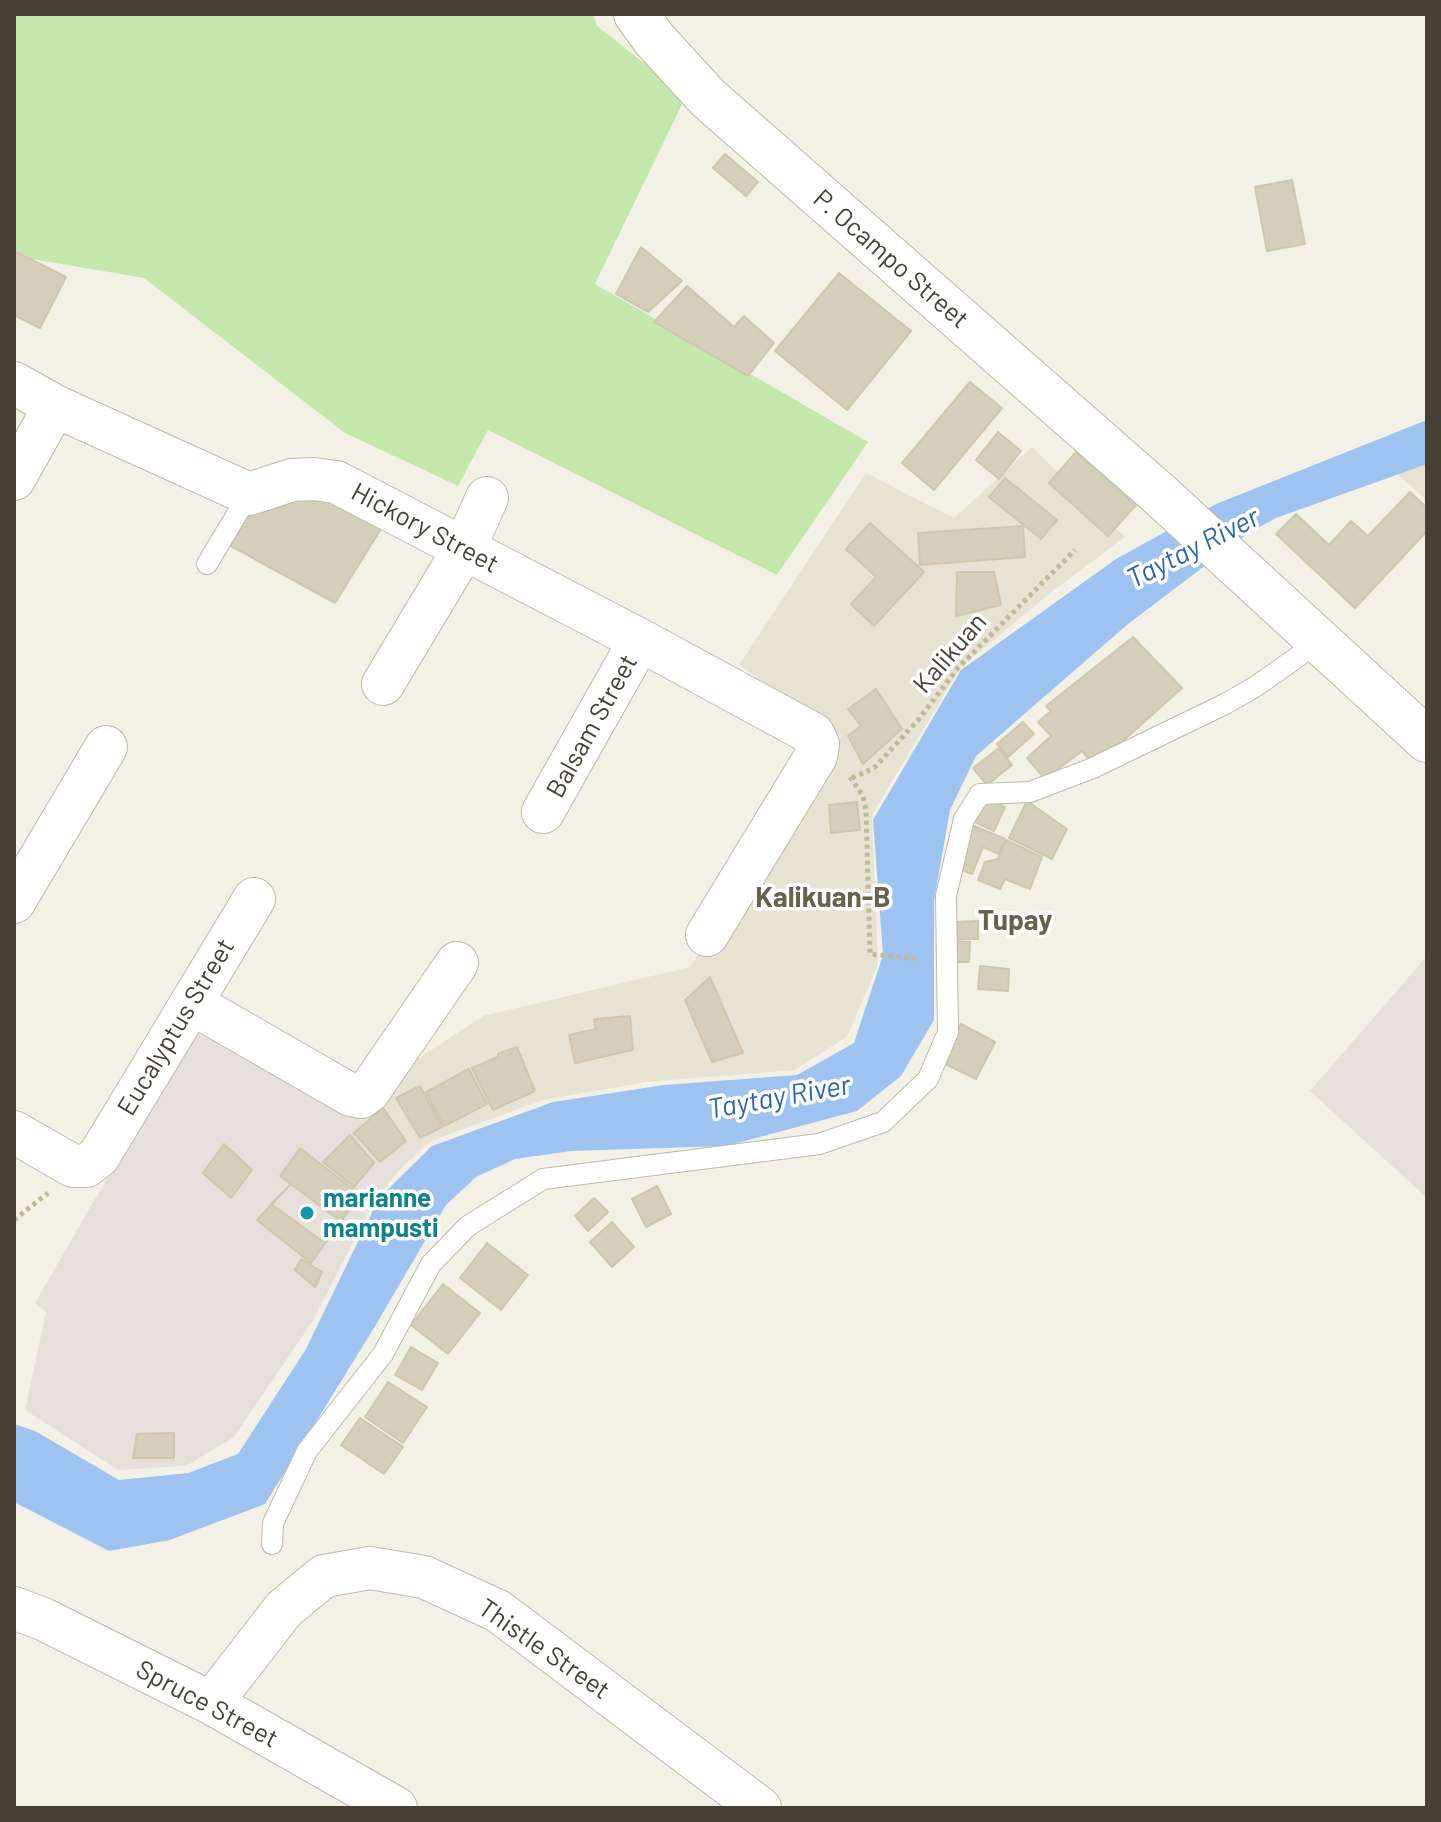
<!DOCTYPE html>
<html>
<head>
<meta charset="utf-8">
<style>
	body { margin:0 }
	#map { position:relative; width:1441px; height:1822px; overflow:hidden; background:#f3f1e5; font-family:Barlow,sans-serif }
	canvas { display:block }
	.frame { position:absolute; inset:0; border:16px solid #454134; pointer-events:none }
</style>
</head>
<body>
<div id="map">
<canvas width="1441" height="1822"></canvas>
<div class="frame"></div>
</div>
<script>
const g = document.querySelector('canvas').getContext('2d');
g.lineJoin = 'round';
function fill(path, color) { g.fillStyle = color; g.fill(path, 'evenodd'); }
const shape = rows => new Path2D(rows.map(r => 'M' + r).join(''));
function stroke(path, color, width, dash) { g.strokeStyle = color; g.lineWidth = width; g.lineCap = dash ? 'butt' : 'round'; g.setLineDash(dash || []); g.stroke(path); }
function drawText(font, color, halo, rows, align = 'center') {
  g.font = font + ' Barlow,sans-serif'; g.lineWidth = 7; g.setLineDash([]); g.textBaseline = 'middle'; g.strokeStyle = halo; g.fillStyle = color; for (const [text, x, y, turn = 0] of rows) {
    g.save(); g.translate(x, y); g.rotate((+turn || 0) * Math.PI / 180); g.textAlign = isNaN(turn) ? turn : align; if (halo) g.strokeText(text, 0, 0); g.fillText(text, 0, 0); g.restore();
  }
}
const residential = shape([
	[1032,447,1125,537,1049,594,960,668,872,815,878,964,847,1037,794,1070,646,1082,543,1100,431,1141,366,1201,311,1142,398,1072,483,1016,690,967,841,736,739,665,866,473,954,518],
	[1427,464,1427,500,1397,474]
]);
const industrial = shape([
	[1427,956,1427,1198,1310,1091],
	[201,1025,418,1146,372,1205,314,1319,234,1437,186,1466,118,1470,25,1410,46,1312,35,1303,96,1197]
]);
const green = shape([
	[14,14,593,14,597,26,686,96,595,284,868,442,777,575,488,430,458,486,345,433,144,278,14,256]
]);
const water = shape([
	[1427,420,1427,464,1276,518,1247,534,1128,624,976,756,950,810,934,901,934,1020,901,1076,857,1111,726,1146,571,1151,515,1159,476,1177,446,1205,374,1328,265,1504,170,1540,109,1551,14,1502,14,1424,35,1431,119,1480,188,1473,238,1454,306,1349,379,1198,432,1146,553,1102,664,1085,797,1075,854,1043,883,955,873,820,961,670,1116,559,1216,504]
]);
const building = shape([
	[725,154,758,182,746,196,713,168,725,154],
	[1292,180,1305,244,1267,251,1255,187,1292,180],
	[641,247,682,281,648,312,616,294,641,247],
	[14,251,66,277,40,328,14,315,14,251],
	[839,273,911,331,847,410,775,351,839,273],
	[687,286,734,327,744,316,774,343,748,376,654,322,687,286],
	[970,382,1002,408,934,490,902,463,970,382],
	[998,432,1021,451,999,479,976,460,998,432],
	[1076,452,1136,505,1108,536,1049,483,1076,452],
	[1005,478,1057,520,1041,539,989,497,1005,478],
	[1410,492,1427,508,1427,531,1355,608,1276,534,1296,514,1329,545,1351,521,1368,536,1410,492],
	[292,493,332,496,381,529,335,603,231,546,251,508,292,493],
	[870,523,924,572,874,626,851,604,876,577,846,549,870,523],
	[1023,526,1025,557,920,565,918,533,1023,526],
	[957,572,994,572,1001,605,956,616,957,572],
	[1133,637,1182,688,1095,766,1082,751,1045,779,1027,758,1051,736,1038,722,1051,711,1046,706,1133,637],
	[876,689,902,729,863,764,848,736,861,726,848,709,876,689],
	[1023,722,1034,734,1008,757,997,744,1023,722],
	[999,748,1012,765,987,785,973,768,999,748],
	[986,798,1005,807,994,831,975,822,986,798],
	[1027,801,1067,829,1052,859,1009,838,1027,801],
	[857,802,860,830,831,833,829,805,857,802],
	[974,826,1005,839,999,854,983,847,972,874,957,868,974,826],
	[1006,840,1042,857,1030,889,1005,879,1000,889,978,880,985,862,998,859,1006,840],
	[978,921,978,939,956,939,956,922,978,921],
	[953,941,970,942,969,962,952,962,953,941],
	[980,966,1009,969,1008,991,978,989,980,966],
	[710,977,743,1053,712,1062,685,1000,710,977],
	[630,1016,633,1050,575,1063,569,1035,596,1029,594,1019,630,1016],
	[961,1024,995,1042,976,1079,941,1062,961,1024],
	[517,1047,535,1091,493,1110,472,1068,498,1057,498,1054,517,1047],
	[469,1069,487,1104,444,1126,426,1092,469,1069],
	[420,1086,442,1127,420,1138,396,1098,420,1086],
	[383,1108,406,1141,380,1162,354,1133,383,1108],
	[350,1135,374,1163,354,1187,323,1162,350,1135],
	[224,1144,252,1170,231,1198,203,1173,224,1144],
	[300,1148,354,1190,343,1204,350,1209,311,1263,257,1220,291,1184,280,1176,300,1148],
	[291,1184,343,1223,325,1243,271,1204,291,1184],
	[657,1186,671,1214,646,1227,632,1199,657,1186],
	[594,1198,608,1212,588,1231,575,1216,594,1198],
	[612,1222,634,1247,612,1267,590,1242,612,1222],
	[487,1243,528,1275,501,1310,460,1278,487,1243],
	[301,1259,322,1272,315,1287,295,1270,301,1259],
	[443,1284,480,1313,448,1354,411,1325,443,1284],
	[411,1347,438,1363,422,1390,395,1375,411,1347],
	[388,1382,427,1407,403,1443,365,1417,388,1382],
	[360,1418,403,1447,384,1474,341,1445,360,1418],
	[174,1433,174,1458,133,1458,137,1434,174,1433]
]);
const path = shape([
	[850,777,863,796,866,810,870,954,919,959],
	[852,778,874,768,919,719,958,668,1075,550],
	[14,1220,48,1193]
]);
const service = shape([
	[207,564,249,494],
	[272,1544,273,1523,307,1451,383,1354,431,1264,468,1226,543,1179,819,1144,883,1122,928,1079,948,1032,946,896,964,819,980,794,1030,792,1093,768,1225,704,1255,687,1320,641]
]);
const minor = shape([
	[14,383,55,406,249,494,292,480,314,479,336,482,640,640,813,734,818,744,816,756,707,935],
	[14,479,55,406],
	[383,684,464,549,487,498],
	[543,812,640,640],
	[14,902,106,747],
	[191,1003,351,1095,361,1097,369,1091,457,963],
	[14,1132,73,1166,86,1166,99,1156,254,899],
	[14,1608,43,1619,211,1703,396,1808],
	[211,1703,284,1609,324,1576,370,1568,424,1577,498,1611,760,1808]
]);
const tertiary = shape([
	[636,14,654,39,708,98,1158,493,1427,740]
]);
const markers = [
	[307,1213,8,"#0f9aa8"]
];
const streetNames = [
	["P. Ocampo Street",891,259,41],
	["Hickory Street",425,528,28],
	["Kalikuan",950,653,-49],
	["Balsam Street",592,726,-61],
	["Eucalyptus Street",176,1027,-59],
	["Thistle Street",544,1649,35],
	["Spruce Street",207,1704,28]
];
const cultureNames = [
	["marianne",323,1198],
	["mampusti",323,1228]
];
const waterNames = [
	["Taytay River",1193,548,-27],
	["Taytay River",779,1097,-10]
];
const neighbourhoodNames = [
	["Kalikuan-B",823,898],
	["Tupay",1015,921]
];
fill(residential, '#e7e3d3');
fill(industrial, '#e5e1da');
fill(green, '#c4e8ac');
fill(water, '#9fc3f1');
fill(building, '#d4ceba');
stroke(building, '#cfc7ad', 2);
stroke(service, '#bebaa7', 22);
stroke(minor, '#bebaa7', 44);
stroke(tertiary, '#bebaa7', 46);
stroke(path, '#c0b898', 5, [4, 4]);
stroke(service, '#fff', 20);
stroke(minor, '#fff', 42);
stroke(tertiary, '#fff', 44);
for (const [x, y, r, color] of markers) { const dot = new Path2D(); dot.arc(x, y, r, 0, 2 * Math.PI); g.fillStyle = color; g.fill(dot); stroke(dot, '#fff', 3); }
drawText('26px', '#454134', '#fff', streetNames);
drawText('bold 26px', '#0d838f', '#fff', cultureNames, 'left');
drawText('italic 28px', '#2c65b2', '#fff', waterNames);
drawText('bold 28px', '#68614b', '#fff', neighbourhoodNames);
</script>
</body>
</html>
